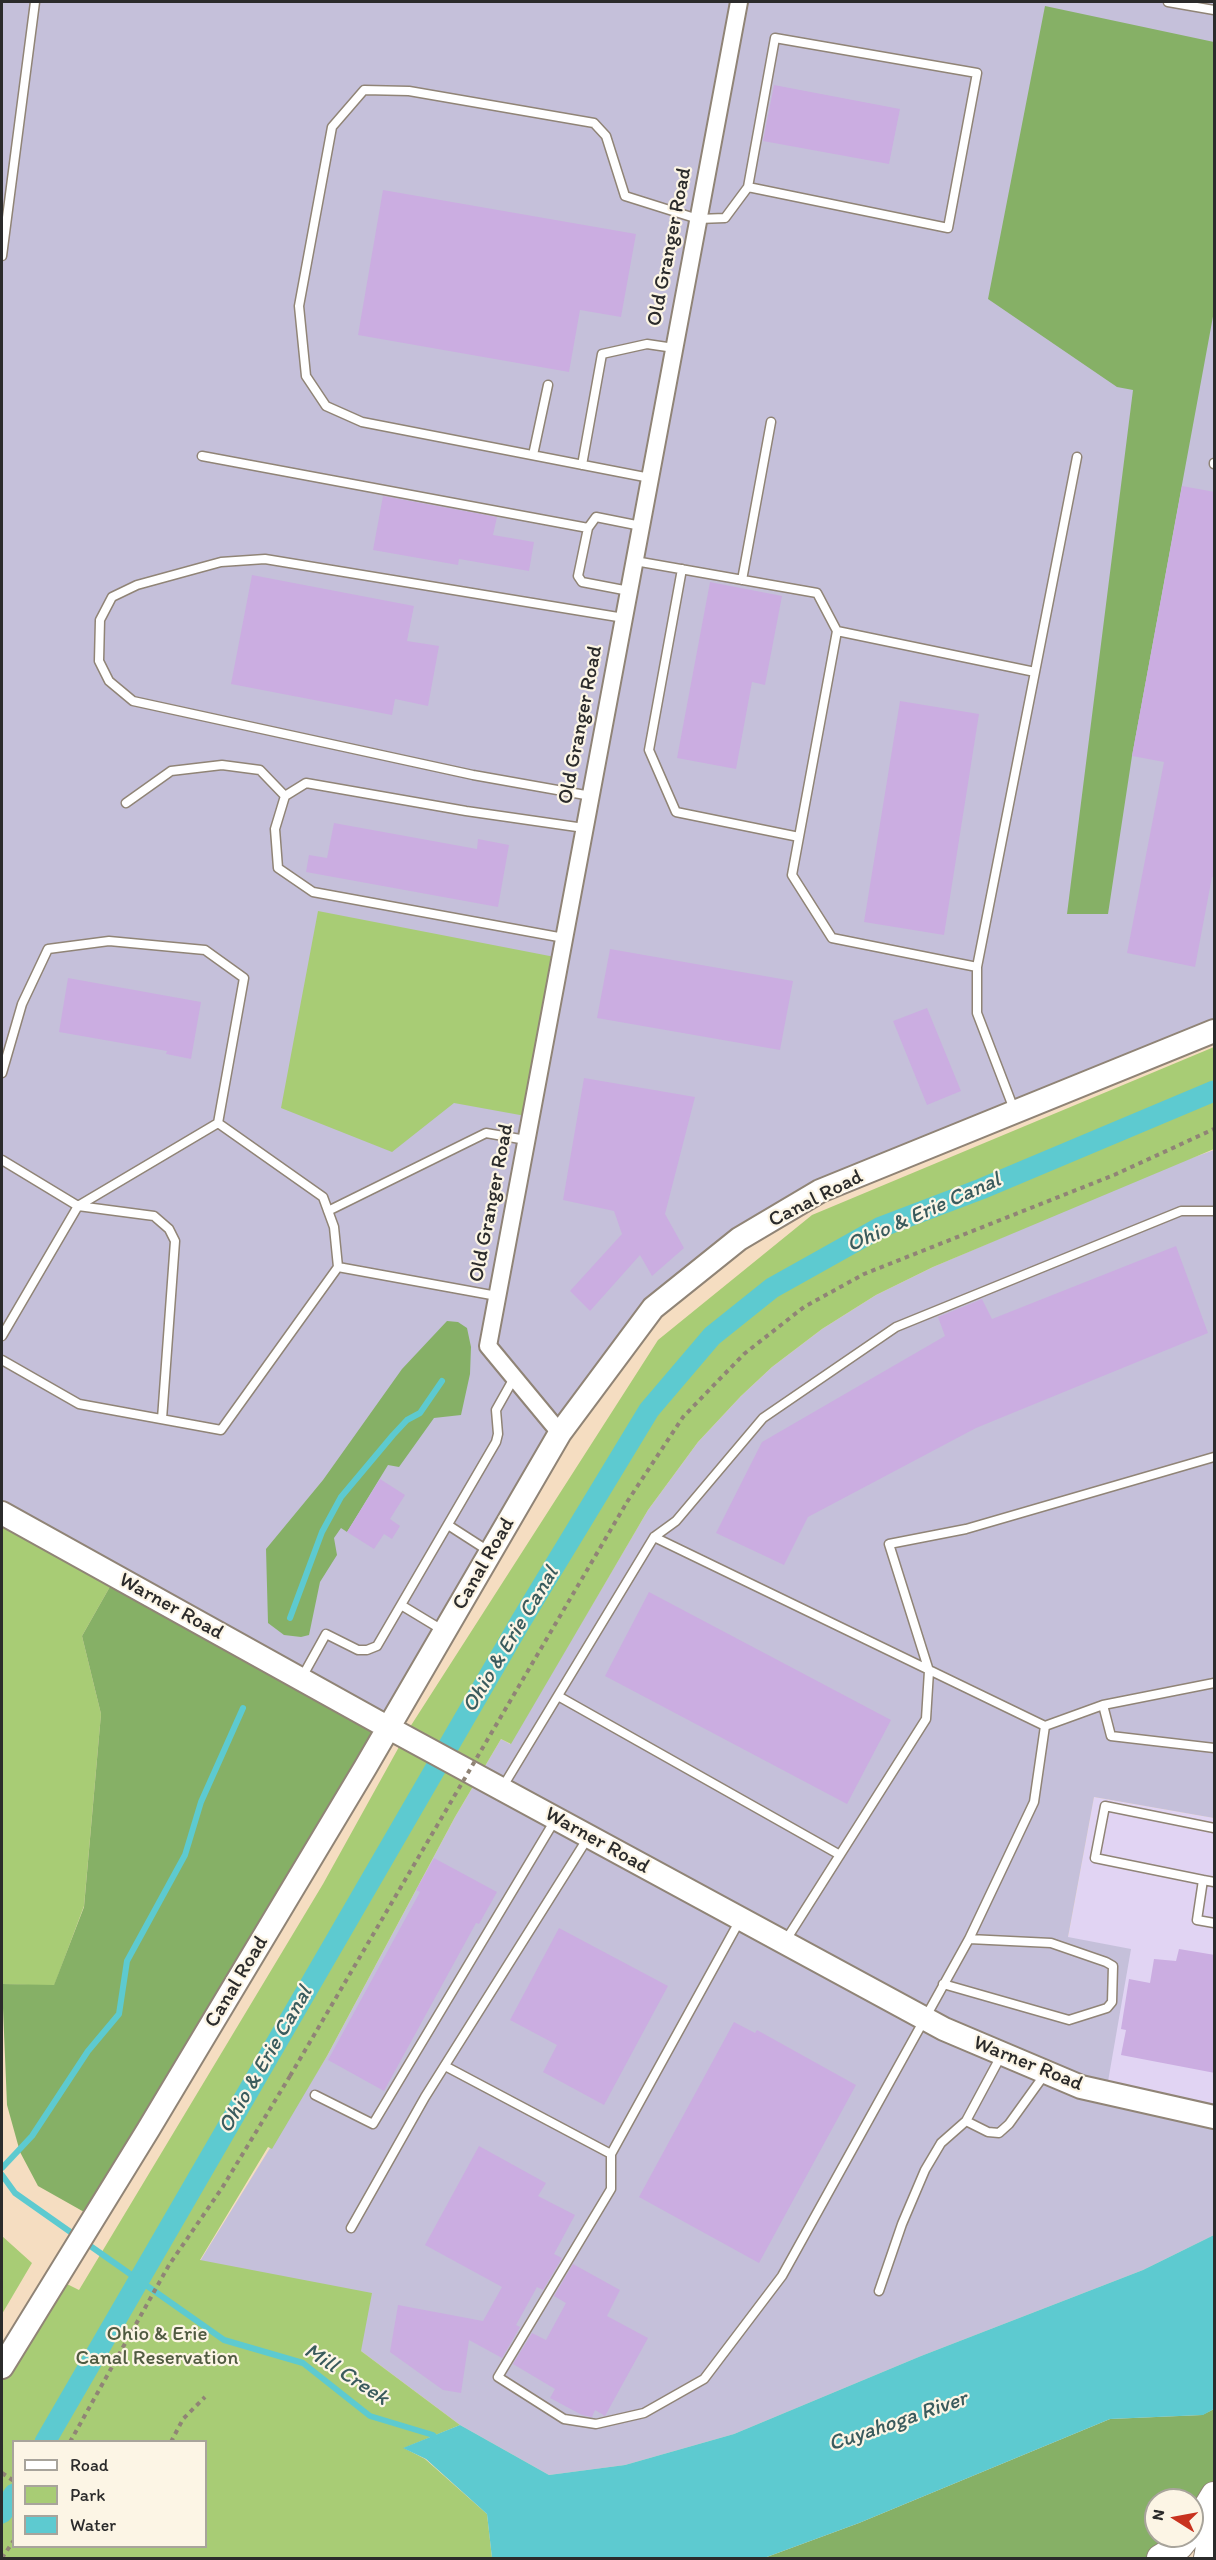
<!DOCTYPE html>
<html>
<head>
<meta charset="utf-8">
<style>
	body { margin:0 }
	#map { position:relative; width:1216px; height:2560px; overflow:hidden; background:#f5ddc1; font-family:Itim,sans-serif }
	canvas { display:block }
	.frame { position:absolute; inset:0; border:3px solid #2b2b2b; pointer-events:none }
	.legend { position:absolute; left:12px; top:2440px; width:195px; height:108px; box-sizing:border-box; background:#fcf5e5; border:2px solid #a8a49b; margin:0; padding:8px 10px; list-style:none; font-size:18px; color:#2b2b2b }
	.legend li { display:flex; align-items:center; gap:12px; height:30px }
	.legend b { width:30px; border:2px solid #a8a49b }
	.north { position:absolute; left:1144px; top:2488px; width:60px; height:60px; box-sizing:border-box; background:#fcf5e5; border:2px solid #a8a49b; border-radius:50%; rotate:281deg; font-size:16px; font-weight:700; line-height:24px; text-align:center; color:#2b2b2b }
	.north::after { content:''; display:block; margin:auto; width:21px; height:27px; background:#c8321e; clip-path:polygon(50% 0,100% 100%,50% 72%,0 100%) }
</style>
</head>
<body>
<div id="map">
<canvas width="1216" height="2560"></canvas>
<div class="frame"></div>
<ul class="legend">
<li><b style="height:8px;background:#fff"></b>Road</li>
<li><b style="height:16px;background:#a8cc75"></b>Park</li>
<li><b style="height:16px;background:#5dcad0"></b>Water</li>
</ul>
<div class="north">N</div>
</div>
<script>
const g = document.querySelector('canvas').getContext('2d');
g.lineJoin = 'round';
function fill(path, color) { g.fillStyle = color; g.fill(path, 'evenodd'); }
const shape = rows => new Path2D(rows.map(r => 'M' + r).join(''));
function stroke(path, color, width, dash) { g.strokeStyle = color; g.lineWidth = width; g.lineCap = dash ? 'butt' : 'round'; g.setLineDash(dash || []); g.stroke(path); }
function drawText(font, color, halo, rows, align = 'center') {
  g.font = font + ' Itim,sans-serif'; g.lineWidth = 4.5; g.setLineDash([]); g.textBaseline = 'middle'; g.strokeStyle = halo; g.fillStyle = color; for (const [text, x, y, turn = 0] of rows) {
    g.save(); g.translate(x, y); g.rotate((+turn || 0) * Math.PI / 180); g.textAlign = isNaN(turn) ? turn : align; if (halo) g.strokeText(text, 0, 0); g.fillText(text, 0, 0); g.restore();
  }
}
const built = shape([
	[1094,1797,1214,1818,1214,2117,1106,2093,1068,1937]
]);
const industrial = shape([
	[2,2,1214,2,1214,1031,820,1191,653,1308,559,1432,389,1728,2,1513],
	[1214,1150,1214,1818,1094,1797,1068,1937,1131,1949,1106,2093,1214,2117,1214,2235,1143,2270,921,2356,734,2434,625,2465,549,2475,460,2425,361,2351,200,2261,327,2056,455,1817,501,1739,510,1744,648,1510,698,1442,741,1396,772,1367,822,1329,876,1295,933,1267,1169,1166]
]);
const green = shape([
	[318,911,560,958,531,1117,454,1103,392,1152,281,1108],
	[1214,1047,1214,1149,933,1267,876,1295,822,1329,772,1367,741,1396,698,1442,648,1510,511,1744,501,1739,455,1817,327,2056,272,2149,268,2147,200,2260,372,2293,361,2351,460,2425,404,2448,425,2459,487,2514,492,2558,2,2558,2,2367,55,2278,79,2290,323,1884,410,1727,658,1340,812,1215],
	[14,2442,206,2442,206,2546,14,2546],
	[2,1513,116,1576,82,1636,101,1714,84,1906,54,1986,2,1984],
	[2,2236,32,2263,2,2314]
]);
const forest = shape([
	[1045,6,1214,42,1214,311,1132,756,1108,914,1067,914,1133,390,1117,387,988,299],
	[447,1321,458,1322,467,1328,471,1347,470,1374,461,1415,434,1418,399,1467,388,1465,347,1532,341,1528,334,1538,337,1555,320,1582,309,1635,301,1637,284,1635,268,1623,266,1549,323,1480,402,1369],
	[116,1576,389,1728,93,2217,38,2186,20,2152,7,2105,2,1984,54,1985,84,1907,101,1714,82,1636],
	[1214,2409,1214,2495,1192,2531,1192,2500,1156,2500,1156,2536,1188,2536,1160,2558,764,2558,859,2523,1110,2419,1202,2415]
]);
const water = shape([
	[1214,2235,1214,2409,1203,2415,1110,2419,859,2523,764,2558,492,2558,487,2514,426,2459,403,2448,460,2425,549,2475,625,2465,734,2434,921,2356,1143,2270]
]);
const stream = shape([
	[290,1618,322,1532,341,1497,393,1435,407,1420,420,1413,442,1381],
	[2,2168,32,2136,88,2051,119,2014,127,1961,185,1855,201,1802,243,1708],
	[2,2175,15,2193,224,2340,303,2363,370,2416,433,2435,437,2440]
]);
const canal = shape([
	[45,2442,521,1621,649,1410,712,1336,772,1288,881,1227,981,1189,1214,1091],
	[2,2513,14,2494]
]);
const building = shape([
	[774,85,900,109,889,164,763,141],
	[383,190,636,234,621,317,580,310,569,372,358,335],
	[1182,486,1215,492,1215,877,1212,877,1195,967,1127,953,1164,762,1132,756],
	[383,496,497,517,493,535,534,542,529,571,459,559,458,565,373,550],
	[252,575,414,606,407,641,439,646,428,706,395,699,392,715,231,684],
	[710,582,782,596,765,685,752,682,736,769,677,758],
	[900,701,979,714,944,935,864,922],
	[334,823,477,849,478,839,509,845,498,907,306,872,309,855,327,858],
	[610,949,793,981,780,1050,597,1018],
	[68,978,201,1002,191,1059,166,1054,167,1051,59,1032],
	[927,1008,961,1091,927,1105,893,1021],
	[584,1078,695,1097,665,1214,684,1248,652,1276,640,1255,590,1311,570,1291,622,1234,614,1211,563,1200],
	[1176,1246,1208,1333,976,1428,808,1517,784,1565,716,1533,762,1442,945,1336,938,1317,982,1299,992,1319],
	[380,1479,405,1495,390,1519,400,1526,392,1539,384,1534,374,1549,347,1532],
	[649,1592,891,1720,847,1804,605,1676],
	[434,1858,497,1892,479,1924,476,1923,384,2091,328,2060,420,1892,416,1890],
	[559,1928,668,1986,604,2105,543,2072,557,2045,510,2020],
	[1179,1949,1215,1955,1215,2073,1121,2055,1126,2030,1121,2029,1129,1979,1150,1983,1154,1959,1176,1961],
	[734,2022,755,2033,757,2030,856,2085,759,2263,639,2197],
	[479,2146,546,2183,538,2196,575,2215,554,2254,562,2258,543,2290,537,2287,516,2325,520,2327,502,2358,469,2340,461,2393,443,2390,390,2352,398,2305,483,2321,502,2287,425,2245],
	[573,2264,620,2290,607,2316,648,2338,605,2416,595,2410,592,2417,582,2415,550,2398,555,2389,513,2364,532,2333,546,2340,566,2303,554,2296]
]);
const path = shape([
	[627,1502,683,1417,744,1354,804,1307,864,1274,1114,1175,1214,1129],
	[70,2442,169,2265,222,2188,290,2076],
	[171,2442,183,2419,205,2397],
	[2,2473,14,2481],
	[2,2558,14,2540]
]);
const lane = shape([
	[1168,2,1214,10],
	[2,256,35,2],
	[533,455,548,385],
	[202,456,588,528],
	[1214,463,1214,464],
	[582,465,602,354,647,344,674,348],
	[650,478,362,422,326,406,306,376,299,306,332,127,364,90,409,91,594,123,606,136,625,196,698,219,725,218,748,187,948,228,977,73,775,38,748,187],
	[635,561,817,593,837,631],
	[682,569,649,750,676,812,799,837],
	[742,580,771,422],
	[629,591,582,582,578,576,588,528,596,517,641,526],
	[1035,672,1077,457],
	[591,796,473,775,133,701,109,681,99,661,100,620,112,597,137,585,221,562,265,559,624,618],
	[126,803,171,771,222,765,260,770,285,796],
	[564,938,313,892,278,868,275,829,285,796,306,783,466,811,584,828],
	[977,967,832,938,792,875,837,631,1035,672,977,967,977,1013,1015,1112],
	[2,1073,22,1004,48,949,109,941,205,950,244,978,218,1123,323,1197,334,1227,338,1267,221,1430,79,1404,2,1360],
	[2,1160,78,1206,154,1216,169,1229,175,1241,162,1419],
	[328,1211,486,1133,526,1140],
	[338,1267,497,1296],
	[2,1336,78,1206,218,1123],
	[448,1525,490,1552],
	[654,1537,1045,1726],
	[401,1605,444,1631],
	[301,1679,326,1634,358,1650,367,1650,377,1646,496,1442,498,1434,496,1410,514,1378],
	[558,1696,840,1855],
	[1103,1705,1111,1736,1214,1748],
	[502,1788,654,1537,676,1521,763,1418,896,1327,1181,1211,1214,1211],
	[1203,1880,1095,1858,1105,1806,1214,1828],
	[1214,1882,1203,1880,1197,1920,1214,1923],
	[786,1940,926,1719,929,1671,889,1544,966,1529,1214,1457],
	[943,1984,1069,2020,1107,2008,1112,2002,1113,1966,1106,1962,1051,1943,969,1939],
	[445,2066,611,2154,740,1920],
	[315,2095,373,2124,555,1820],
	[966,2121,988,2132,999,2133,1009,2124,1045,2074],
	[611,2154,611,2189,498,2377,564,2419,596,2424,644,2413,704,2379,782,2276,969,1939,1034,1802,1045,1726,1103,1705,1214,1683],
	[351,2228,425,2097,589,1836],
	[879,2291,902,2224,925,2170,941,2143,966,2121,1002,2054]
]);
const street = shape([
	[560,1433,488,1346,739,2]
]);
const secondary = shape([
	[2,1513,389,1728,944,2029,1081,2087,1214,2117],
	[2,2367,148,2130,365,1768,560,1433,653,1308,739,1239,820,1191,1214,1031]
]);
const primary = shape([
	[1192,2531,1214,2495],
	[1160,2558,1180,2546,1188,2536],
	[1207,2558,1214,2521]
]);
const pathBridge = shape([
	[290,2076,627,1502]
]);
const streetNames = [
	["Old Granger Road",670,247,-79],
	["Old Granger Road",581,725,-79],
	["Canal Road",816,1199,-27],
	["Old Granger Road",492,1203,-79],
	["Canal Road",484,1564,-60],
	["Warner Road",171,1607,29],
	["Warner Road",597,1841,29],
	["Canal Road",237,1982,-59],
	["Warner Road",1028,2064,22]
];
const parkNames = [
	["Ohio & Erie",157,2335],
	["Canal Reservation",157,2359]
];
const waterNames = [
	["Ohio & Erie Canal",924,1213,-24],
	["Ohio & Erie Canal",511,1640,-59],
	["Ohio & Erie Canal",266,2060,-60],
	["Mill Creek",346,2375,33],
	["Cuyahoga River",898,2422,-19]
];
fill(built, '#e1d4f3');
fill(industrial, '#c5c0da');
fill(green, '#a8cc75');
fill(forest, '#86b066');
fill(water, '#5dcad0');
stroke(stream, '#5dcad0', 6);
stroke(canal, '#5dcad0', 21);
fill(building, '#cbade1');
stroke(lane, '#908476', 11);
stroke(street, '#908476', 20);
stroke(secondary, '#908476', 26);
stroke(primary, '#908476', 28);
stroke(path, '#908476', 4, [4.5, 4.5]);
stroke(lane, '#fff', 8);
stroke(street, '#fff', 16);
stroke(secondary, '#fff', 22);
stroke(primary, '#fff', 26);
stroke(pathBridge, '#908476', 4, [4.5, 4.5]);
drawText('21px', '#2b2b2b', '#fcf5e5', streetNames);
drawText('21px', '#505b41', '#fcf5e5', parkNames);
drawText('italic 22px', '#3a5b5d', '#fcf5e5', waterNames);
</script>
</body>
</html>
